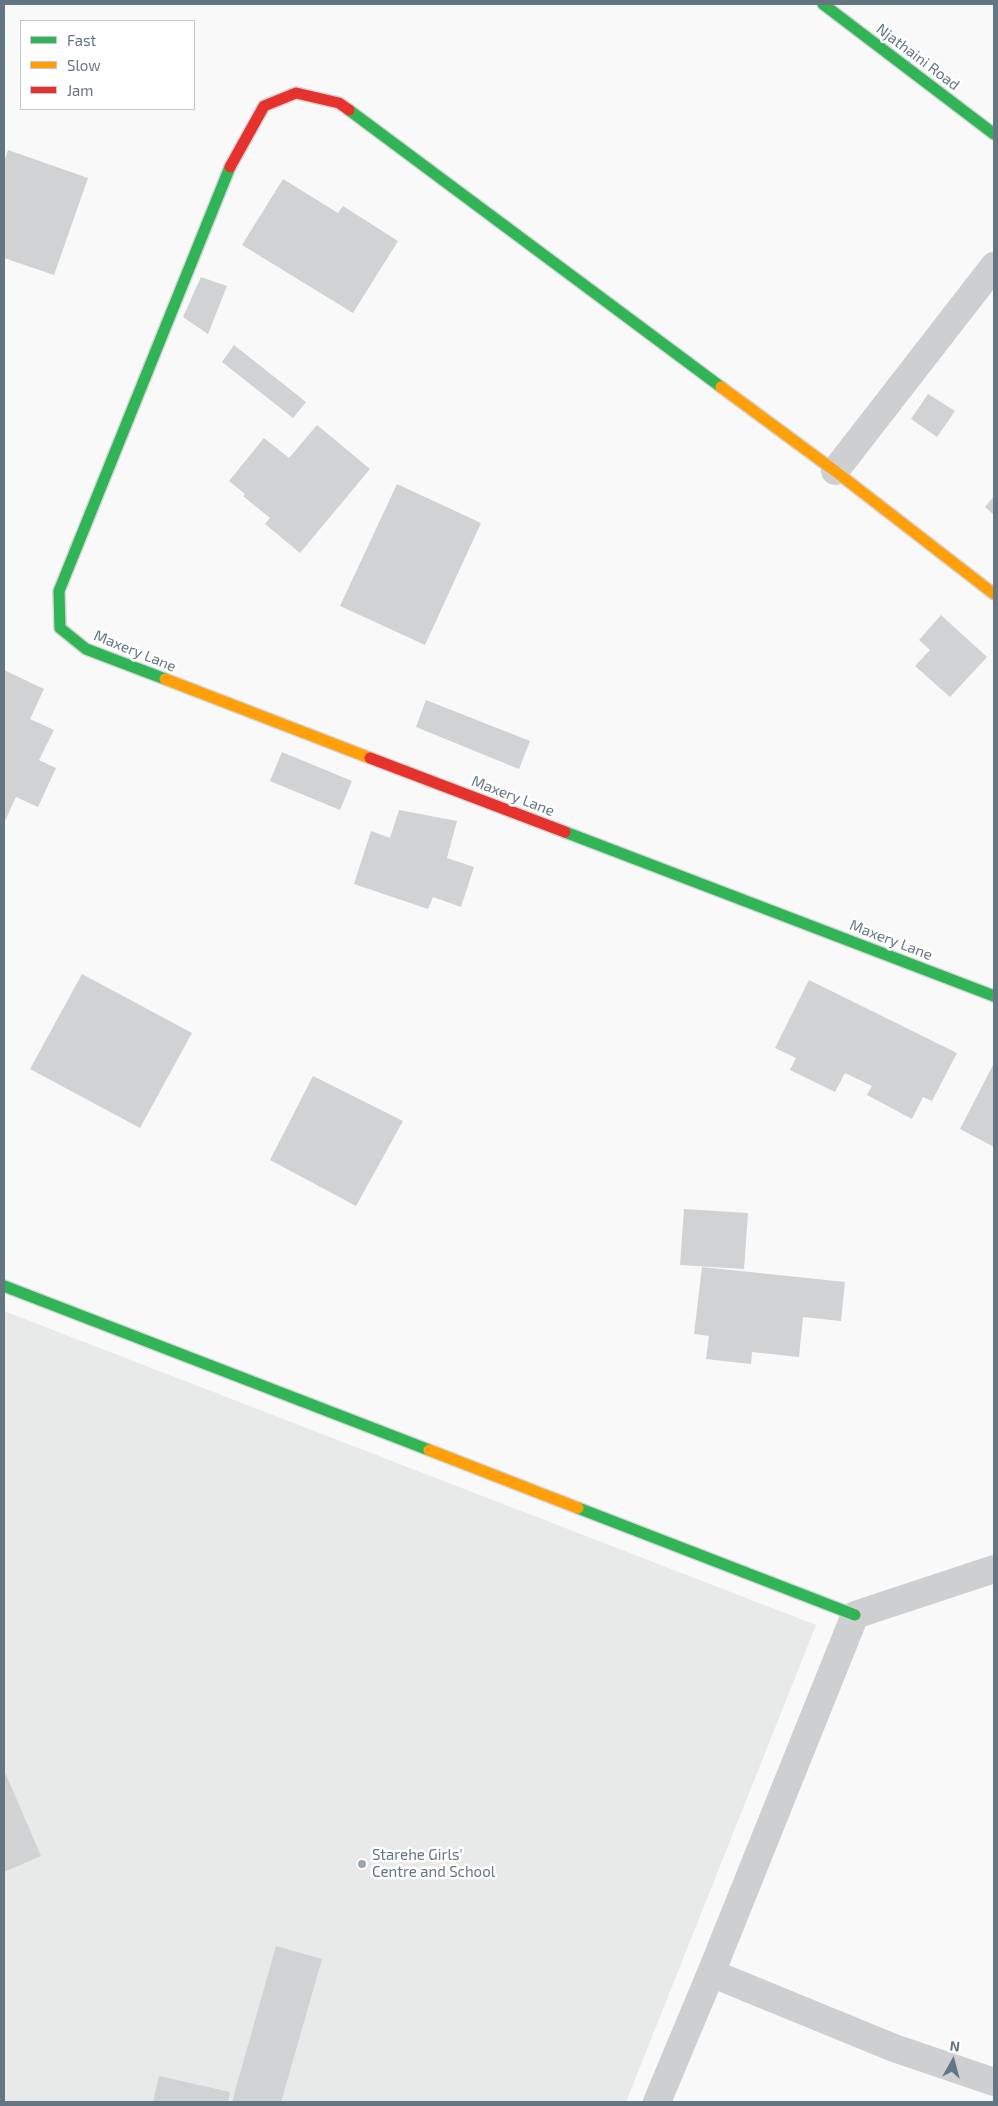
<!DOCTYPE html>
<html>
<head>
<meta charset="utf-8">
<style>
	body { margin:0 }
	#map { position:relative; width:998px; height:2106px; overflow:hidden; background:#f9f9f9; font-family:"Exo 2",sans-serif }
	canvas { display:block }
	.frame { position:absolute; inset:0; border:5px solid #657683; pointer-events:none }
	.legend { position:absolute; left:20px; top:20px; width:175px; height:90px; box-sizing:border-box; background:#fff; border:1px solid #c1c8cd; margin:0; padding:6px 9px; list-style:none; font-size:15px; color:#657683 }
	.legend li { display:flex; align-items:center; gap:10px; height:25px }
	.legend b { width:25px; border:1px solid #c1c8cd }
	.north { position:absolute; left:928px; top:2036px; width:50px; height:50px; -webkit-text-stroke:4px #fff; paint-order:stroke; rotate:7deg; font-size:14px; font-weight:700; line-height:20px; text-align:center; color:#657683 }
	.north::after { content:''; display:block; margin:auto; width:18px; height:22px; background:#657683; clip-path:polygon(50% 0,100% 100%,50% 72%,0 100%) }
</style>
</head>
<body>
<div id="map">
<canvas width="998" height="2106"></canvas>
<div class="frame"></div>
<ul class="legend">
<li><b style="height:6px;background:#30b455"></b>Fast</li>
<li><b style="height:6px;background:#ff9f0a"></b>Slow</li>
<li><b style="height:6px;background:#e5322d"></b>Jam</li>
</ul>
<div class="north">N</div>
</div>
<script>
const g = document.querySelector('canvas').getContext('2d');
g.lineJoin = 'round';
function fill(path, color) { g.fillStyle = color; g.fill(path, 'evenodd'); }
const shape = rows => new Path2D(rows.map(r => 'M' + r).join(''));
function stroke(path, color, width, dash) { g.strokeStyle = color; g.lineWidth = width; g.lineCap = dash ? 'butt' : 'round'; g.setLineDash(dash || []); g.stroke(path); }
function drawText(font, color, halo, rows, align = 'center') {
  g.font = font + ' "Exo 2",sans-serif'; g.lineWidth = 5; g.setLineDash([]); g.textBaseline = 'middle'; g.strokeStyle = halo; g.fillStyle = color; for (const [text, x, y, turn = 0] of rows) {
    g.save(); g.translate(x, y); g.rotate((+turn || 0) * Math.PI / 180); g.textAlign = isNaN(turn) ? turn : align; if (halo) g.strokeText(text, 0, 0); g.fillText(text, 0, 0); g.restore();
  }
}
const built = shape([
	[4,1311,816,1625,626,2102,4,2102]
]);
const building = shape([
	[8,150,88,178,54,275,4,258,4,162],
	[283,179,338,213,343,206,398,241,353,313,242,245],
	[201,277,227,286,208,334,183,317],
	[234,345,306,402,293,418,222,362],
	[928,394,955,411,937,437,911,419],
	[317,425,370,469,300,553,265,524,270,518,243,496,245,494,229,481,264,438,289,458],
	[397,484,481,523,425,645,340,606],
	[994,496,994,515,985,507],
	[941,615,987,657,950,697,915,666,930,650,919,640],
	[4,670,44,689,30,719,54,730,39,760,56,768,38,807,16,797,4,823],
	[426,700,530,741,519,769,416,727],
	[282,752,352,781,340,810,270,781],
	[399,810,457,821,447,858,474,867,461,907,433,897,428,909,354,884,371,831,390,838],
	[82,974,192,1033,140,1128,30,1069],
	[809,980,957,1053,932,1101,923,1097,912,1119,867,1095,872,1086,845,1073,835,1092,790,1070,796,1058,775,1048],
	[994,1063,994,1147,960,1129],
	[313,1076,403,1121,356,1206,270,1160],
	[684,1209,748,1213,744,1269,680,1265],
	[702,1267,845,1282,841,1321,803,1317,799,1357,752,1352,751,1364,706,1359,709,1336,694,1334],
	[4,1770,41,1856,4,1872],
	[276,1946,322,1959,281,2102,232,2102],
	[159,2076,230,2092,228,2102,153,2102]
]);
const street = shape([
	[835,471,994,266],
	[711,1973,894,2048,994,2082],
	[657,2102,711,1973,855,1615,994,1569]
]);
const fast = shape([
	[823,4,994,134],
	[349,110,721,387],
	[165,679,86,649,60,628,59,591,230,167],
	[565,832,994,996],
	[4,1286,429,1450],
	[578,1508,855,1615]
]);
const slow = shape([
	[721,387,835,471,994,594],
	[165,679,370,758],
	[429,1450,578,1508]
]);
const jam = shape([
	[230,167,264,106,296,93,339,103,349,110],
	[370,758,565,832]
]);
const markers = [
	[362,1864,5,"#99a4ac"]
];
const streetNames = [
	["Njathaini Road",918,57,37],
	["Maxery Lane",135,651,22],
	["Maxery Lane",513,796,21],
	["Maxery Lane",891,940,21]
];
const poiNames = [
	["Starehe Girls'",372,1855],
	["Centre and School",372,1872]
];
fill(built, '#e8e9e9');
fill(building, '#d0d2d3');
stroke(fast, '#d5d6d7', 14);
stroke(slow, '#d5d6d7', 14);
stroke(jam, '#d5d6d7', 14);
stroke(street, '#cecfd0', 28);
stroke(fast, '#30b455', 11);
stroke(slow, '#ff9f0a', 11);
stroke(jam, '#e5322d', 11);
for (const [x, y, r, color] of markers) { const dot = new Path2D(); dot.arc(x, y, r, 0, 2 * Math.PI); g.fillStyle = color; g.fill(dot); stroke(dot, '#fff', 2); }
drawText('15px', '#657683', '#fff', streetNames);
drawText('15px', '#657683', '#fff', poiNames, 'left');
</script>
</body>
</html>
